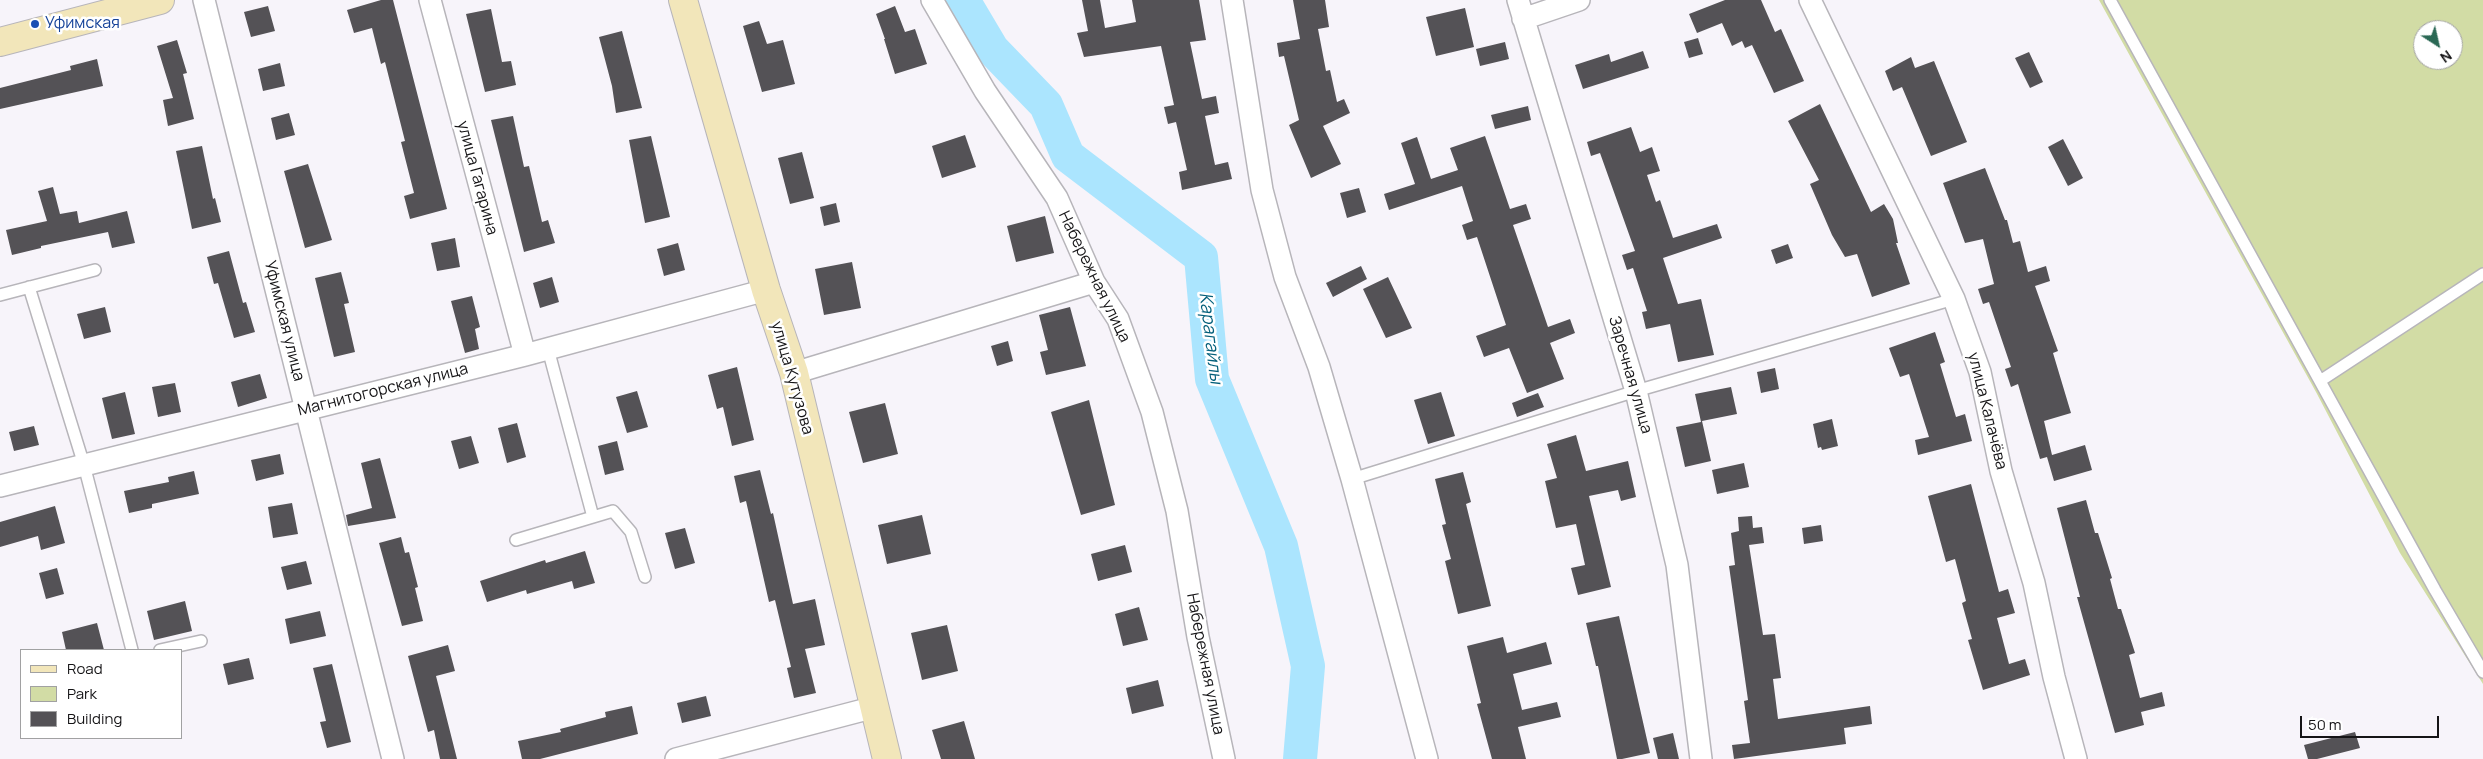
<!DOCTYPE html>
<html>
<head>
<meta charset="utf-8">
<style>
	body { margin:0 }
	#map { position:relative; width:2483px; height:759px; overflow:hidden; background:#f7f4fa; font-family:Manrope,sans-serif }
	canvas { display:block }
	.legend { position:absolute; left:20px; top:649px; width:162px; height:90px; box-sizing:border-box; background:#fff; border:1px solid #a1a1a2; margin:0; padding:6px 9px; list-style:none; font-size:15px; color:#151416 }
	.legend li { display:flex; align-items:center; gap:10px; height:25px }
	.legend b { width:25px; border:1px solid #a1a1a2 }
	.north { position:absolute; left:2413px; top:20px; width:50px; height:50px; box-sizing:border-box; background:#fff; border:1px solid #a1a1a2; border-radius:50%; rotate:145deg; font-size:14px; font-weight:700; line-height:20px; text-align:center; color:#151416 }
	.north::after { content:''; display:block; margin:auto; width:18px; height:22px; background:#2a6854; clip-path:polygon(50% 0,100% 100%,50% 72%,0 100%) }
	.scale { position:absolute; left:2300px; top:716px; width:139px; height:22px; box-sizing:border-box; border:2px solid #151416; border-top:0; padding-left:6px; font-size:15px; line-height:18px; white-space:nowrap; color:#151416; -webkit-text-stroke:4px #fff; paint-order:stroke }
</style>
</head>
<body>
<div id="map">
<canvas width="2483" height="759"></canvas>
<ul class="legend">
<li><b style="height:6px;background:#f2e6ba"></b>Road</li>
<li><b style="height:14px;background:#d2dca5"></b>Park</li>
<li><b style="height:14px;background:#545256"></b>Building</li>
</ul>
<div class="north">N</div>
<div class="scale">50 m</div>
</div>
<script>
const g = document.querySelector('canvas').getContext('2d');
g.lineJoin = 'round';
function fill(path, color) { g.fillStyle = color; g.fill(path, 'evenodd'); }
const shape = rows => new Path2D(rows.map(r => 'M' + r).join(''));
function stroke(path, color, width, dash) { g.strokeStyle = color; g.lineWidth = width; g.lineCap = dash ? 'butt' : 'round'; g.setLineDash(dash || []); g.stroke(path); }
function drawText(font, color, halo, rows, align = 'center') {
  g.font = font + ' Manrope,sans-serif'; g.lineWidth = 5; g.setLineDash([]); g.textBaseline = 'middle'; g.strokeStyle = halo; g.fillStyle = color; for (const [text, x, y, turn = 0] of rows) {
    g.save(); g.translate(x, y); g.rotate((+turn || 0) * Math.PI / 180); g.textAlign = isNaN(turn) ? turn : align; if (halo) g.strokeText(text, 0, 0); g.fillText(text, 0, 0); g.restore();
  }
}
const green = shape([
	[2099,0,2483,0,2483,684,2400,553,2316,392],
	[2423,30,2453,30,2453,60,2423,60]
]);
const river = shape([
	[963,0,992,49,1046,105,1068,156,1201,257,1212,379,1281,546,1308,666,1300,759]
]);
const building = shape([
	[381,0,393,0,447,209,410,219,404,196,414,193,401,142,405,141,385,62,381,64,372,28,354,33,347,10],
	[1082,0,1100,0,1105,28,1136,22,1132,0,1199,0,1206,40,1190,42,1202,99,1216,96,1219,113,1205,116,1215,165,1228,162,1232,179,1182,190,1179,172,1187,170,1176,122,1168,124,1164,107,1174,105,1161,46,1084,57,1077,33,1088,31],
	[1293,0,1325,0,1329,27,1318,29,1326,71,1330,70,1337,102,1344,99,1350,113,1323,126,1341,164,1311,178,1289,125,1299,120,1284,56,1279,57,1277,43,1300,39],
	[1725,0,1761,0,1775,32,1781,29,1804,81,1774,93,1752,45,1745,48,1742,41,1732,46,1722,23,1697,33,1689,14],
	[268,6,275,31,251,37,244,12],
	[895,6,905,32,915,29,927,64,895,74,884,39,885,39,876,14],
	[1465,8,1474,47,1436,56,1426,17],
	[491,9,502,62,511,61,516,85,485,92,466,14],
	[759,21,767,44,783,40,795,84,762,92,743,26],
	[622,31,642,108,616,113,612,86,599,37],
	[1698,38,1703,54,1689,58,1684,42],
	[177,40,187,73,183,74,194,119,168,126,163,100,173,98,157,46],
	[1505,42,1509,59,1480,66,1476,49],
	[1643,51,1649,68,1583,89,1575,65,1609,54,1611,62],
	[2029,52,2043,82,2030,88,2015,58],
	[1911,57,1915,68,1934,61,1967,142,1931,156,1902,87,1893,91,1885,71],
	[97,59,103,86,0,109,0,88,71,70,70,66],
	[280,63,285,86,263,91,258,69],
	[1820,104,1871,212,1884,204,1893,219,1898,243,1896,243,1910,284,1872,297,1857,254,1845,257,1832,235,1810,184,1819,180,1788,121],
	[1528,106,1531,120,1495,129,1491,115],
	[289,113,295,135,276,140,271,118],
	[513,116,524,167,529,166,542,222,548,220,555,243,524,252,491,120],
	[1631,127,1640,152,1652,147,1660,171,1647,175,1656,202,1660,200,1673,238,1717,224,1722,238,1663,258,1678,304,1701,299,1714,355,1678,362,1670,324,1646,329,1642,312,1647,311,1633,268,1627,270,1622,255,1635,251,1600,153,1591,156,1587,142],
	[965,135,976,167,942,178,932,146],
	[651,136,670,217,645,223,629,140],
	[1485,136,1510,209,1526,204,1531,219,1513,225,1548,327,1570,319,1575,333,1550,343,1564,379,1527,393,1509,348,1484,357,1476,336,1506,325,1477,237,1467,240,1462,225,1473,221,1462,186,1389,210,1384,194,1415,184,1401,143,1417,137,1431,179,1458,170,1450,148],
	[2063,139,2083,178,2068,186,2048,147],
	[202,146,213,199,215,198,221,222,192,229,176,151],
	[802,152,814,198,790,204,778,158],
	[308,164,332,240,305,248,284,171],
	[1985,168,2005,220,2007,220,2013,243,2020,241,2028,272,2046,266,2050,281,2035,286,2058,351,2053,353,2071,413,2044,421,2052,455,2085,445,2092,470,2054,481,2047,457,2040,459,2018,384,2011,387,2005,369,2011,367,1989,302,1983,304,1978,289,1994,284,1983,239,1965,243,1943,183],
	[53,187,60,214,77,211,79,223,127,211,135,243,112,248,108,232,41,246,41,248,12,255,6,230,47,221,38,191],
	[1359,188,1366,212,1347,218,1340,193],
	[836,203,840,222,824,226,820,207],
	[1045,216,1054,253,1016,262,1007,226],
	[455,238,460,267,437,271,431,243],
	[678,243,685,270,664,276,657,249],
	[1788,244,1793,258,1776,264,1771,250],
	[229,251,243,303,246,302,255,332,234,338,218,283,214,284,207,257],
	[852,262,861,308,824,315,815,269],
	[1361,266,1367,279,1333,297,1326,283],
	[341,272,349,303,344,304,355,352,334,357,315,278],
	[552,277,559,302,540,308,533,283],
	[1388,277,1412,328,1386,338,1363,289],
	[472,296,480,327,475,329,479,349,465,353,451,301],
	[105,307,111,332,84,339,77,314],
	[1070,307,1086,366,1046,375,1040,352,1048,350,1039,315],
	[1935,332,1945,362,1940,364,1956,417,1965,414,1972,441,1918,455,1915,440,1929,437,1909,374,1900,377,1889,348],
	[1008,341,1013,361,997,366,991,346],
	[737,367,754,440,732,446,723,407,717,409,708,375],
	[1775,368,1779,389,1761,393,1757,372],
	[260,374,267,398,238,407,231,382],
	[175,383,181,412,158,417,152,387],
	[1731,387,1737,414,1702,421,1711,461,1685,467,1676,427,1701,422,1695,394],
	[637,391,648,427,627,433,616,397],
	[125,392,135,434,112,439,102,398],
	[1441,392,1455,436,1428,444,1414,400],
	[1538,393,1544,407,1517,417,1512,403],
	[1089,400,1115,505,1081,515,1051,412],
	[885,403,898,454,863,463,849,412],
	[1832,419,1838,446,1822,450,1821,447,1818,448,1813,424],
	[517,423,526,457,507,463,498,428],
	[34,426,39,445,14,451,9,432],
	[1576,435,1586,471,1628,461,1636,497,1621,501,1618,490,1589,496,1611,587,1578,595,1571,568,1585,565,1576,524,1556,528,1545,481,1557,478,1547,444],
	[471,436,479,463,459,469,451,441],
	[617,441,624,470,605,475,598,446],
	[280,454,284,474,256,481,251,460],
	[380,458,396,518,348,526,346,515,372,508,361,463],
	[1744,463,1749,487,1717,494,1712,470],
	[760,470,771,514,773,513,793,604,815,599,825,645,805,649,816,693,794,698,787,668,791,667,775,600,769,602,746,501,740,503,734,476],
	[194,471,199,494,152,504,152,508,129,513,124,491,169,482,168,477],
	[1463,472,1471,502,1466,504,1491,606,1458,614,1445,561,1451,559,1442,525,1446,524,1435,479],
	[1971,484,1999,592,2008,589,2015,613,1997,618,2009,664,2025,659,2030,675,1983,690,1968,640,1972,639,1962,603,1966,601,1955,559,1946,562,1928,496],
	[2086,500,2095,533,2098,533,2112,578,2110,579,2118,609,2121,609,2135,653,2129,655,2140,698,2162,692,2165,706,2141,712,2144,725,2115,733,2077,597,2080,597,2057,508],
	[292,503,298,534,273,538,268,507],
	[55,506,65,543,41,550,38,536,0,547,0,522],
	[922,515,931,554,887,564,878,525],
	[1752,516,1753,528,1762,527,1764,543,1749,545,1763,635,1775,634,1781,678,1773,679,1778,719,1870,706,1872,724,1844,728,1846,744,1734,759,1732,745,1750,743,1744,701,1748,700,1729,566,1735,565,1731,533,1739,531,1738,517],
	[1821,525,1823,541,1804,544,1802,528],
	[685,528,695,563,675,569,665,533],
	[401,537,405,553,409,552,418,587,415,588,423,621,402,626,379,543],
	[1125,545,1132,572,1098,581,1091,554],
	[585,551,595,583,574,589,572,581,527,594,526,590,487,602,480,581,545,560,546,563],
	[306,561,312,584,287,590,281,567],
	[57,568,64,594,46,599,39,573],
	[185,601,192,631,154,640,147,611],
	[1139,607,1148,640,1123,646,1115,614],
	[320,611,326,636,290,644,285,619],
	[1619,616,1650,753,1622,759,1617,759,1598,666,1596,666,1586,623],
	[97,623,104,650,66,650,62,632],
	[947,625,958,671,922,680,911,633],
	[1503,637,1507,653,1546,642,1552,664,1513,674,1522,710,1557,702,1561,717,1518,727,1526,759,1492,759,1477,704,1481,703,1467,646],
	[448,645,455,671,436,676,457,759,440,759,434,730,428,732,408,656],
	[249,658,254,679,228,685,223,664],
	[332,664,351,742,327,748,320,722,326,721,313,668],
	[1158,680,1164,706,1132,714,1126,688],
	[706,696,711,716,682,723,677,703],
	[632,706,638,734,540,759,522,759,518,741,561,732,560,729,606,717,605,712],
	[964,721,975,759,941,759,932,730],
	[2355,732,2360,748,2317,759,2308,759,2304,745],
	[1673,733,1679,759,1658,759,1653,738]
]);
const service = shape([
	[2110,0,2435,590,2483,672],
	[29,287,84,465,132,650],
	[0,295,95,270],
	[548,349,593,517],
	[2320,381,2483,274],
	[1352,479,1636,391,1954,299],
	[516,540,613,511,631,532,645,577],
	[160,650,201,641]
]);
const minor = shape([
	[204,0,393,759],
	[430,0,525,355],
	[932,0,985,91,1057,198,1094,282,1118,319,1152,412,1177,511,1198,637,1224,759],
	[1232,0,1262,190,1285,277,1319,367,1352,479,1427,759],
	[1518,0,1636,391,1677,565,1701,759],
	[1810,0,1954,299,1980,372,2001,471,2034,583,2054,677,2076,759],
	[1523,19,1579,0],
	[794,373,1094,282],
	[0,486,525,355,766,290],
	[676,759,875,707]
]);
const secondary = shape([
	[683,0,766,290,794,373,887,759],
	[0,42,160,0]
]);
const markers = [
	[35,24,5,"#1a4fb4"]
];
const transitNames = [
	["Уфимская",45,24]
];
const streetNames = [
	["улица Гагарина",477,178,75],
	["Набережная улица",1094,277,64],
	["Уфимская улица",284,321,76],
	["Заречная улица",1630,375,74],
	["улица Кутузова",792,378,74],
	["Магнитогорская улица",383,390,-14],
	["улица Калачёва",1987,411,76],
	["Набережная улица",1205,664,79]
];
const waterNames = [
	["Карагайлы",1210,338,83]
];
fill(green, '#d2dca5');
stroke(river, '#abe5fe', 34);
fill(building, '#545256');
stroke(service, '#b7b5ba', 14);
stroke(minor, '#b7b5ba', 24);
stroke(secondary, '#b7b5ba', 30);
stroke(service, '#fff', 11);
stroke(minor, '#fff', 21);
stroke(secondary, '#f2e6ba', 28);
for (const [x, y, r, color] of markers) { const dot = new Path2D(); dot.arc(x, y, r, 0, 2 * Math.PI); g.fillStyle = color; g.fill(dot); stroke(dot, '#fff', 2); }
drawText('16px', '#164399', '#fff', transitNames, 'left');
drawText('16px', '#151416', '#fff', streetNames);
drawText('italic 18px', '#035f7a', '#fff', waterNames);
</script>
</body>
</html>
